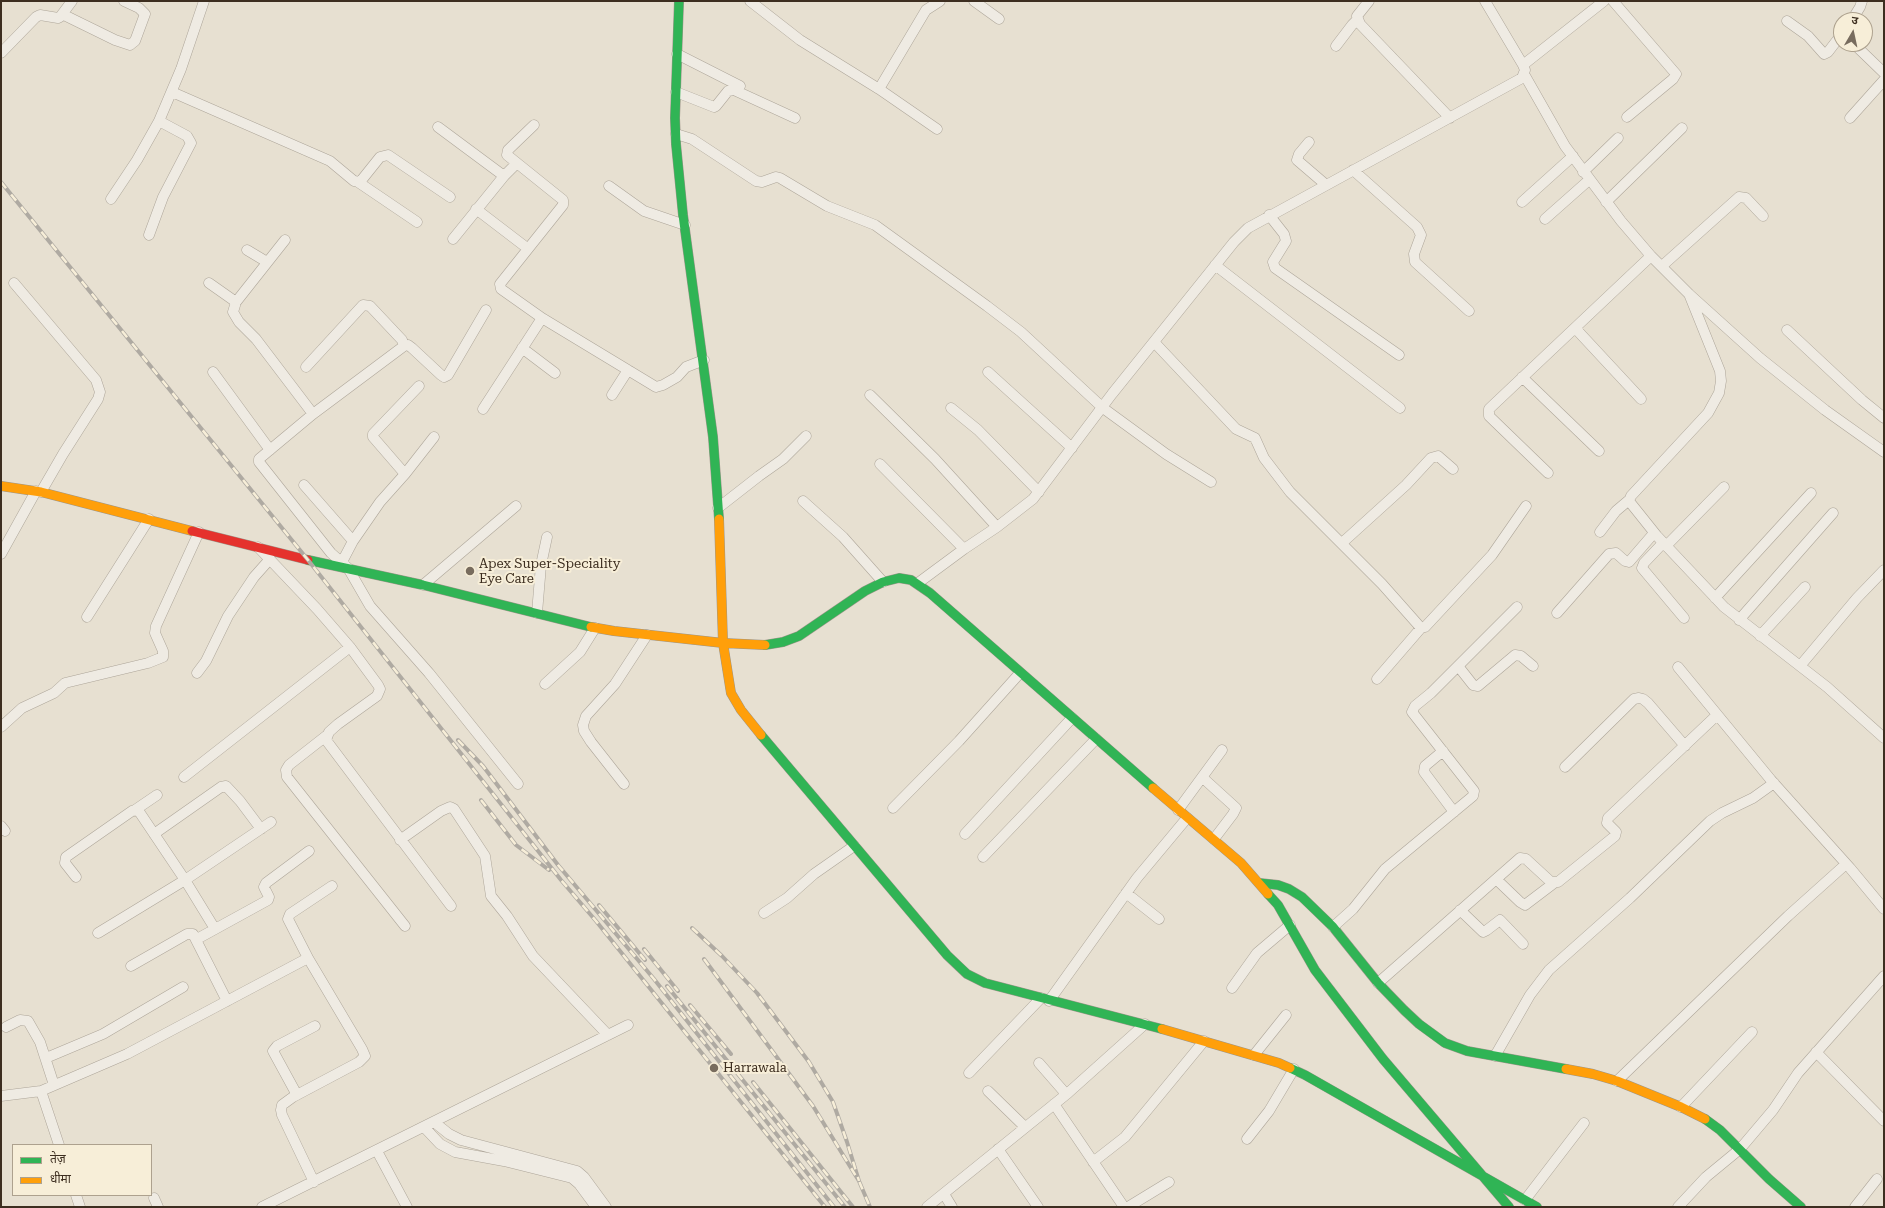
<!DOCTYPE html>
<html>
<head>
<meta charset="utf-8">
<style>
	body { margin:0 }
	#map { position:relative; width:1885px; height:1208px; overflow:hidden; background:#e7e0d1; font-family:"Roboto Serif","Noto Sans Devanagari",serif }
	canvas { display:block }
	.frame { position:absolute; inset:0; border:2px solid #3d2e20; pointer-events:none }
	.legend { position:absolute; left:12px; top:1144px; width:140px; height:52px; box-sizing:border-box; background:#f7eed8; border:1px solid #ada18e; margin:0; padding:5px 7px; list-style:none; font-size:12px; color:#3d2e20 }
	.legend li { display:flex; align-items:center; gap:8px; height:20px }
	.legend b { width:20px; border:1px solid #ada18e }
	.north { position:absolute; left:1833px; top:12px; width:40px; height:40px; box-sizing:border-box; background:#f7eed8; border:1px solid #ada18e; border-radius:50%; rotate:9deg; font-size:11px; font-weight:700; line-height:16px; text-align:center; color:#3d2e20 }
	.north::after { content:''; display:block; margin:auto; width:14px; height:18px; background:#786c5e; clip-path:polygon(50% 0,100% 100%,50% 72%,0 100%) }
</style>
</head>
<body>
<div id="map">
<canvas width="1885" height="1208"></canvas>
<div class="frame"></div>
<ul class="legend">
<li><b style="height:5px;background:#30b455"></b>तेज़</li>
<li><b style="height:5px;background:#ff9f0a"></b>धीमा</li>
</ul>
<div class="north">उ</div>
</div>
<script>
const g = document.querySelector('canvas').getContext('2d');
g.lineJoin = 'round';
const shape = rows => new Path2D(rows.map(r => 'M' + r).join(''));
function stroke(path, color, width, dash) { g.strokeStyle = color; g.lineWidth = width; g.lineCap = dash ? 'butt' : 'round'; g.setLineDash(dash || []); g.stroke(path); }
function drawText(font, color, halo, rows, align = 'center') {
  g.font = font + ' "Roboto Serif",serif'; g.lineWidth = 4; g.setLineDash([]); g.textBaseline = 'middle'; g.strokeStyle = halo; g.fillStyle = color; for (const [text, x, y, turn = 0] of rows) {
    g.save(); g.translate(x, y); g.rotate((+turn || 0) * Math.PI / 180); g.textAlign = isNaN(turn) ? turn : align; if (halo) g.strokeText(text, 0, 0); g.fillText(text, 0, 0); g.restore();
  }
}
const street = shape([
	[750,1,800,40,879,89,937,129],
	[974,1,999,19],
	[1369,1,1357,16,1360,24,1450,118],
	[1613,1,1676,74,1673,79,1627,117],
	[64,15,115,40,130,45,135,41,145,14,139,8,124,1],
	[1852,20,1860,7,1862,1],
	[1787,21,1808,36,1824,54,1828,52,1841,35],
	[1854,44,1884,73],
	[1336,46,1352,25,1357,20],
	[1,53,36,17,40,15,58,18,60,17,72,1],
	[677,54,740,86],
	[1523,65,1604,1],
	[1524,74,1565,146,1621,221,1651,256,1689,294,1760,358,1825,410,1884,452],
	[879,89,926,10,940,1],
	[172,92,330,161,354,181,360,182,380,157,388,155,450,197],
	[676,92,714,107,716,106,728,91,734,90,795,118],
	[1850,118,1884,80],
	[534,125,508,150,507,155,563,200,563,205,500,284,501,289,542,318,656,387,663,385,677,377,686,367,704,360],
	[438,127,504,176],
	[676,134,692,139,756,181,762,182,776,177,780,178,827,206,875,225,987,306,1021,332,1103,408,1166,454,1211,482],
	[1309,142,1299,154,1297,160,1325,184],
	[1353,170,1417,227,1421,235,1414,254,1415,262,1469,311],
	[1583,172,1618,138],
	[358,182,417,222],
	[609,186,644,211,685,225],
	[111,199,137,160,159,121,181,69,204,1],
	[1522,202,1573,156],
	[1606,202,1682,128],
	[476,209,527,248],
	[1269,215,1284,234,1286,241,1273,262,1275,268,1399,355],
	[1545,219,1589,180],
	[149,235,163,197,191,143,187,136,159,121],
	[453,239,504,176,517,163],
	[285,240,236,302,233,312,239,322,256,339,313,414],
	[247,250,267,262],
	[1215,265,1400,408],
	[1662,266,1739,197,1746,198,1763,216],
	[14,283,96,380,100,392,98,399,63,454,41,492],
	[209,283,236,302],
	[1689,294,1720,371,1721,381,1719,393,1708,413,1631,496,1629,501,1657,536,1724,607,1827,687,1884,738],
	[486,310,448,375,444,377,441,375,412,348,408,345,404,346,313,414,259,459,259,462,331,553,348,568,370,606,429,673,518,784],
	[1575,328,1641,399],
	[1787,330,1862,400,1884,418],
	[1154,342,1236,429,1255,438,1264,458,1290,492,1382,584,1421,628,1425,627,1492,555,1526,506],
	[522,348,555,373],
	[306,367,363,305,370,306,402,340,404,346],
	[213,372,270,450],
	[988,372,1072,448],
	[1522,377,1599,451],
	[612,395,628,370],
	[870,395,935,459,997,527],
	[951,408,978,430,1039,492],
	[483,409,542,318],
	[880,464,964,549],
	[1548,473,1489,416,1489,409,1651,256],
	[405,474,373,437,373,434,419,386],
	[304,485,353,541],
	[803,501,843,537,883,582],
	[718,508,759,476,783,459,806,436],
	[1600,532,1616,511,1629,500],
	[1342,543,1406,485,1431,458,1438,456,1453,469],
	[1663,543,1644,563,1642,568,1684,618],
	[1666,546,1724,487],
	[258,547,317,609,350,647,378,685,380,689,377,696,338,724,329,732,326,740,451,906],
	[1,554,36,491],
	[342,562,353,541,380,502,405,474,434,437],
	[918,583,964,549,997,527,1033,499,1112,394,1234,242,1248,228,1522,78,1525,70,1523,65,1485,1],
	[423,585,516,506],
	[1715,598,1811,493],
	[537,613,541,565,547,537],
	[1557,613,1609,554,1616,553,1625,561,1629,562,1654,533],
	[87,617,149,519],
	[1739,620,1833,513],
	[1760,636,1805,587],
	[1458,666,1473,685,1478,686,1515,655,1521,656,1533,666],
	[1800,666,1857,598,1884,570],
	[1678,667,1771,780,1850,868,1884,909],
	[197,673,206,661,228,616,254,577,270,559],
	[1377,679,1421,628],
	[545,684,580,652,595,628],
	[1,727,22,708,54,693,65,683,148,663,163,657,163,651,155,633,156,626,199,532],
	[326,736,289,765,286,770,287,777,405,926],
	[1443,751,1425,766,1424,772,1454,812],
	[1565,767,1634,699,1639,698,1643,699,1648,703,1685,746],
	[184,777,350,647],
	[1203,778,1236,808,1233,814,1214,839],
	[624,784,591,742,584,731,583,725,586,716,615,684,647,635],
	[893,808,959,741,1020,673],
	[135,810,157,795],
	[1178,810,1222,750],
	[1,826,5,831],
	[154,834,221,787,226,786,240,801,261,829],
	[965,834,1072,718],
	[400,840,441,811,450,807,454,809,485,856,491,896,507,916,533,956,608,1035],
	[983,857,1096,739],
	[76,877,65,863,66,857,132,811,138,810,185,880,215,929],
	[1496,879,1520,902,1525,905,1554,883],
	[1126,893,1159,919],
	[1460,910,1483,932,1487,930,1500,920,1523,944],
	[764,913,787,898,814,874,854,846],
	[1333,927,1353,909,1385,869,1473,796,1474,791,1412,712,1415,706,1431,693,1517,607],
	[98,933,185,880,271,822],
	[197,939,268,900,269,897,264,887,266,883,309,851],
	[131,966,187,934,193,934,227,1001],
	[1378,983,1520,858,1526,859,1551,882,1558,882,1615,836,1616,832,1607,823,1608,818,1717,715],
	[1232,988,1257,953,1290,925],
	[1049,1001,1137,878,1187,818],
	[6,1027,20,1020,28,1021,40,1042,54,1085],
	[1816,1052,1884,1121],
	[1254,1055,1286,1015],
	[1495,1056,1530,995,1549,970,1630,898,1710,821,1722,813,1753,798,1774,783],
	[46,1058,103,1034,183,987],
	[1039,1063,1066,1094],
	[969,1073,1041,998],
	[1617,1081,1788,916,1846,864],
	[41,1091,59,1145],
	[988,1091,1025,1127],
	[297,1095,273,1051,277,1046,315,1026],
	[1,1096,41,1091,127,1054,308,958],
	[1054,1104,1124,1207],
	[1681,1107,1752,1032],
	[434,1122,449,1134,461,1140,577,1171,584,1177,606,1207],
	[424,1127,440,1144,455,1152,504,1161,572,1178,579,1184,596,1207],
	[1247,1139,1269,1111,1294,1069],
	[998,1149,1038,1207],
	[377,1151,407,1207],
	[1093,1162,1125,1137,1204,1041],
	[314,1182,282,1115,281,1110,282,1105,293,1097,359,1062,365,1056,362,1049,308,958,288,919,290,914,332,886],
	[944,1194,952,1207],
	[76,1195,80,1207],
	[154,1198,158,1207],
	[1525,1200,1584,1123],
	[262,1207,628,1025],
	[927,1207,1068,1093,1145,1024],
	[1128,1207,1169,1182],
	[1678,1207,1706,1177,1740,1149,1773,1110,1798,1073,1884,976],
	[1855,1207,1877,1179]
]);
const fast = shape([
	[679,1,675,118,676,144,683,215,713,437,719,519],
	[308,560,423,585,591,627],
	[765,645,783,642,799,636,865,591,883,582,899,578,911,580,930,593,1153,788],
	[761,735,947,955,967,974,985,983,1162,1029],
	[1259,883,1278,885,1289,889,1302,897,1333,927,1378,983,1404,1010,1419,1024,1445,1043,1467,1051,1566,1069],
	[1268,894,1278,905,1315,970,1383,1059,1509,1207],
	[1290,1068,1305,1075,1537,1207],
	[1705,1119,1720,1130,1769,1179,1801,1207]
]);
const slow = shape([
	[1,486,41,492,192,531],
	[719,519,723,643,731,693,741,710,761,735],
	[591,627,614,631,723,643,765,645],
	[1153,788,1241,863,1268,894],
	[1162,1029,1279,1063,1290,1068],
	[1566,1069,1593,1074,1617,1081,1681,1107,1705,1119]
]);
const jam = shape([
	[192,531,308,560]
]);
const rail = shape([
	[1,182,308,560,561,880,596,921,825,1207],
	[458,740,483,766,558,865,654,979,834,1207],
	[481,800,516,845,549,870],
	[599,905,645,960],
	[692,928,722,956,757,993,809,1062,833,1102,847,1142,859,1181],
	[644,949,678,991],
	[704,959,813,1106,859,1181,870,1207],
	[667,986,845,1207],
	[690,1005,731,1054],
	[753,1082,853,1207]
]);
const markers = [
	[470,571,5,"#786c5e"],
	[714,1068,5,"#786c5e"]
];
const poiNames = [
	["Apex Super-Speciality",479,564],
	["Eye Care",479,579],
	["Harrawala",723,1068]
];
stroke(street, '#ada599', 11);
stroke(fast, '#9c958a', 10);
stroke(slow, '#9c958a', 10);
stroke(jam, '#9c958a', 10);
stroke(street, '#efebe3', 10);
stroke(fast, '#30b455', 9);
stroke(slow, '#ff9f0a', 9);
stroke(jam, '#e5322d', 9);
stroke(rail, '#afaaa2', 4);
stroke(rail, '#f7eed8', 2.5, [8]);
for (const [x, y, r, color] of markers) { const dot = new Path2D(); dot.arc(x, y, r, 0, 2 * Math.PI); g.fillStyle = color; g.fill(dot); stroke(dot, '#f7eed8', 1.5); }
drawText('13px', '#3d2e20', '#f7eed8', poiNames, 'left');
</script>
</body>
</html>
